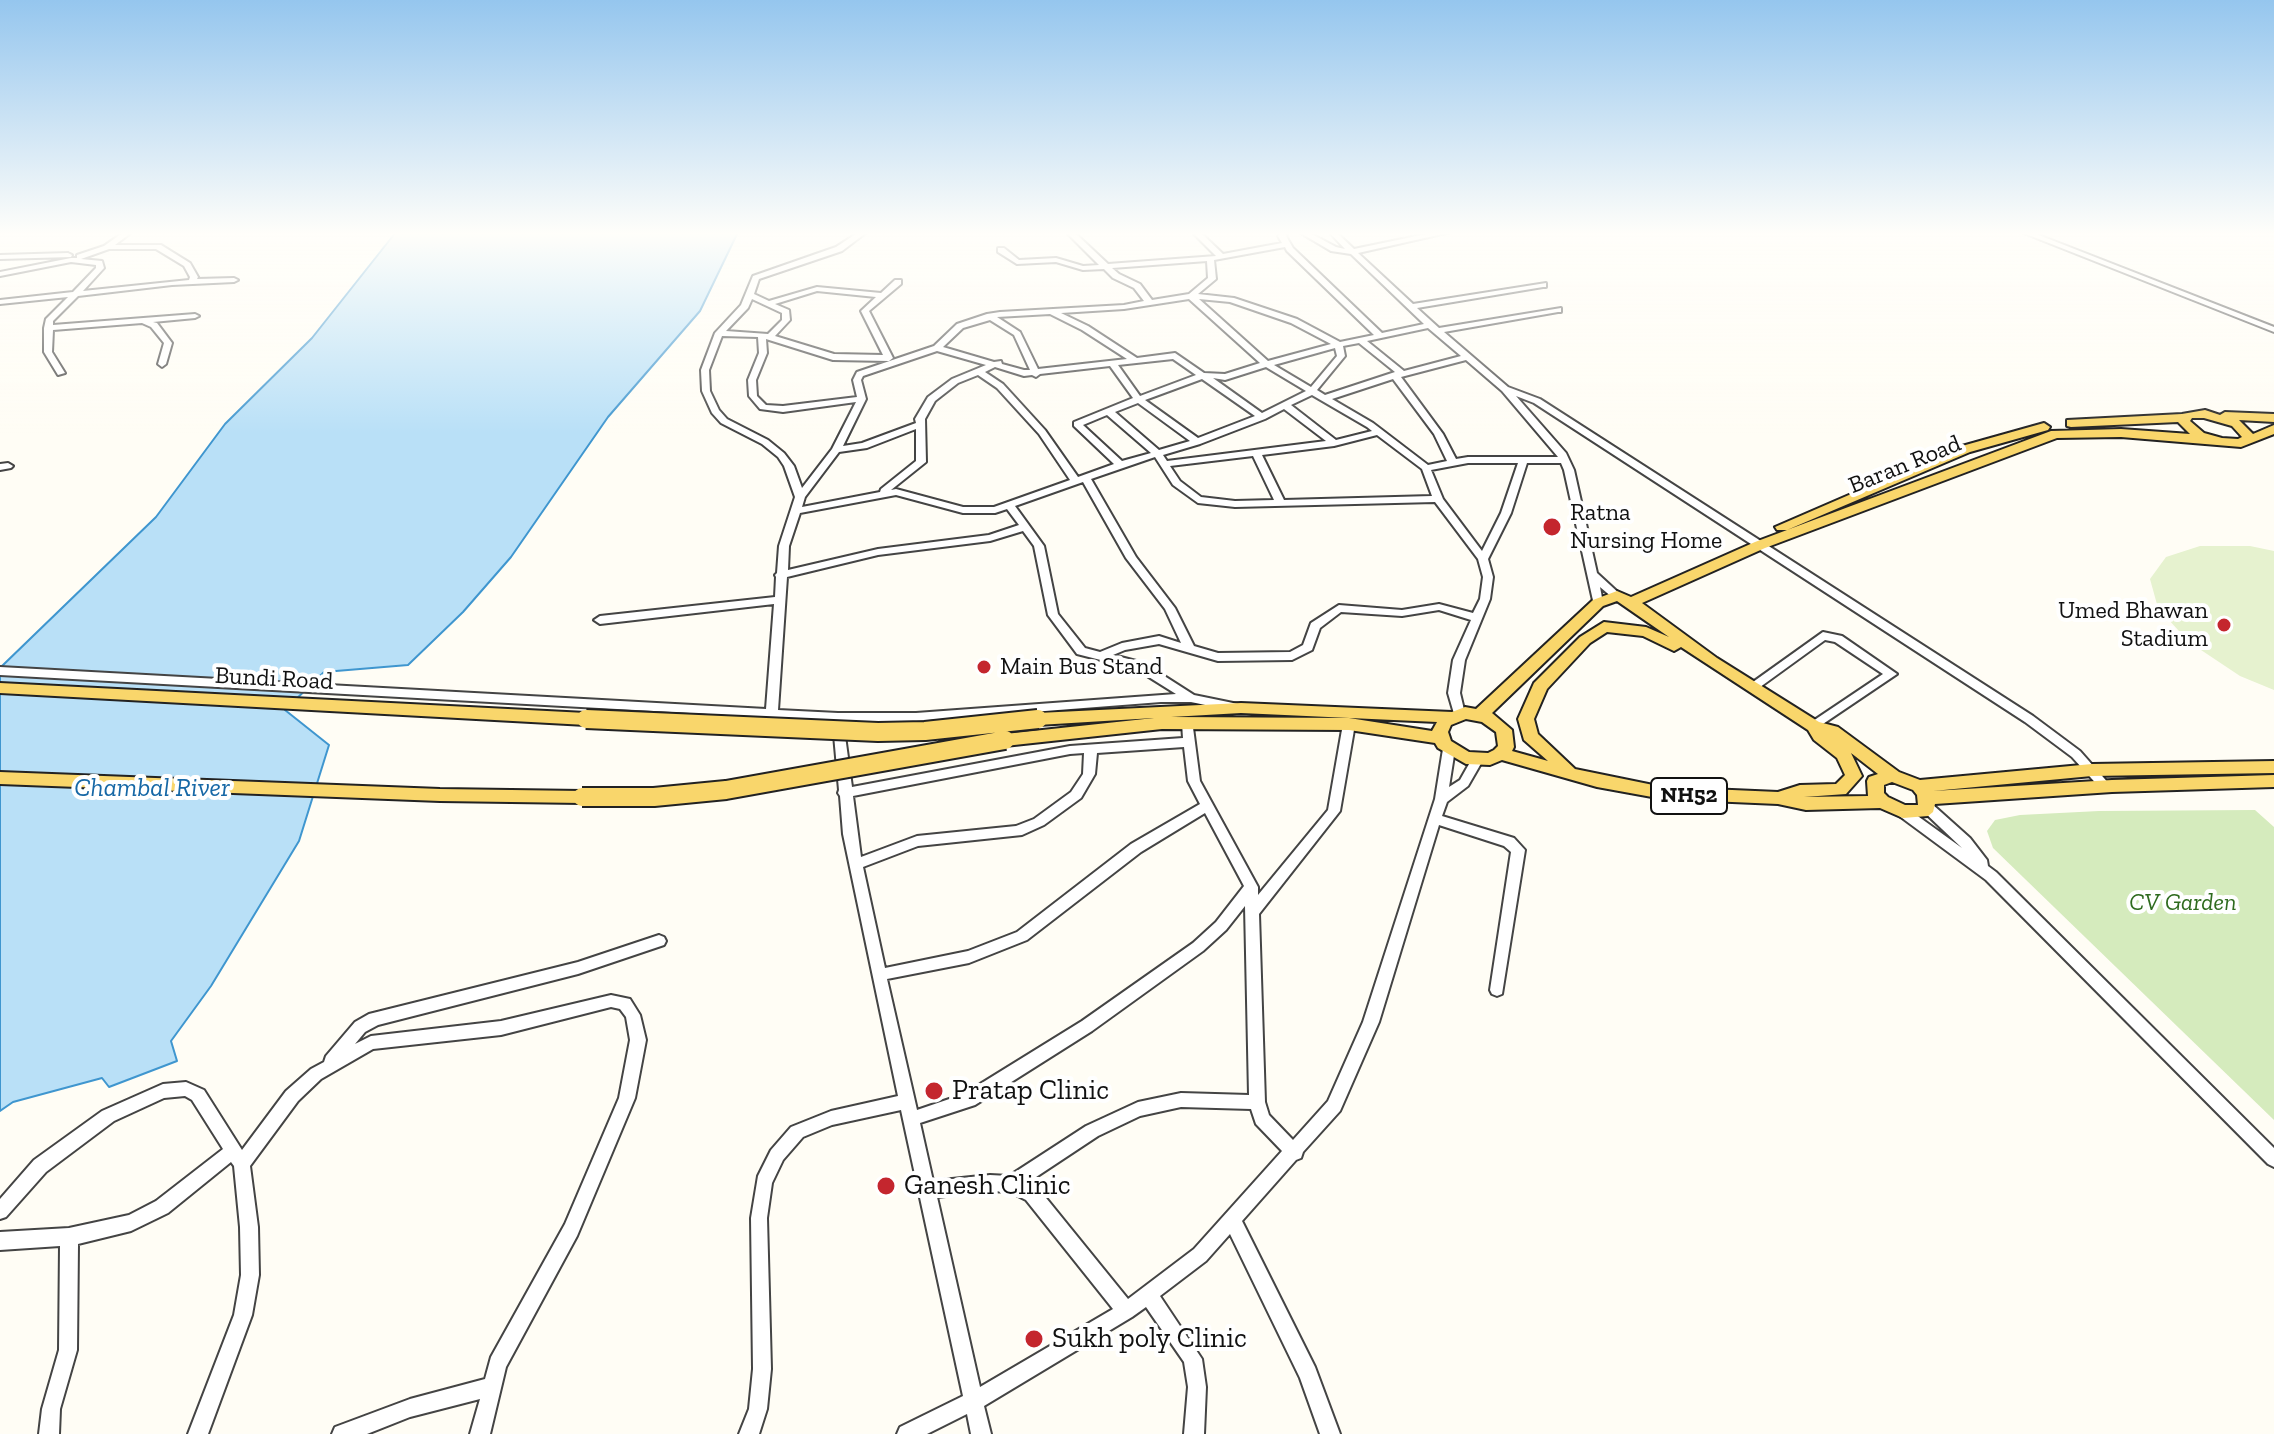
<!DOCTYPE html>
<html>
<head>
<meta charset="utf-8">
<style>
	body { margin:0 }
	canvas { display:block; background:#fffdf5 }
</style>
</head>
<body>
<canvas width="2274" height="1434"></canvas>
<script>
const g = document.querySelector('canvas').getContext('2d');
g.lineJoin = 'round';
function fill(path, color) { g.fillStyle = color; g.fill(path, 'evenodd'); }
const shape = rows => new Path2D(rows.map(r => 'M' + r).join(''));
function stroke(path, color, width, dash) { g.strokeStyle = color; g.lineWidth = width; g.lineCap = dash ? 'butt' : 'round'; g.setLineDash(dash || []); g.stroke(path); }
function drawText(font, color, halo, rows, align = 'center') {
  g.font = font + ' "Zilla Slab",serif'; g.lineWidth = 8; g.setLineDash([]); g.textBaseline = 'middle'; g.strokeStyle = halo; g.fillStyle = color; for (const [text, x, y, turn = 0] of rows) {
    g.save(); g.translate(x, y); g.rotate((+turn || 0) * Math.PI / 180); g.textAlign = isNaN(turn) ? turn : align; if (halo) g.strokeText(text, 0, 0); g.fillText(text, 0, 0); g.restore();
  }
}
const green = shape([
	[2255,810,2274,827,2274,1120,1993,848,1987,831,1995,820,2020,815,2099,811]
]);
const pitch = shape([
	[2200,546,2250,546,2274,551,2274,690,2240,676,2189,642,2158,608,2150,579,2166,557]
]);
const water = shape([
	[396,232,738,232,700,311,608,417,511,557,463,612,408,665,324,672,285,710,329,745,299,841,211,986,171,1041,177,1061,109,1087,102,1078,13,1102,0,1111,0,668,156,517,225,424,312,338,396,232]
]);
const minor = shape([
	[124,232,132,232,115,245,161,245,190,263,198,277,197,279,234,278,238,280,234,282,172,285,78,296,53,321,53,325,195,314,199,316,195,318,153,322,157,323,172,343,166,364,162,367,158,364,164,343,151,327,142,323,53,330,52,352,65,373,58,375,44,352,44,328,46,319,68,297,0,304,0,300,73,292,96,268,96,265,71,262,0,276,0,272,71,258,77,258,77,255,104,246,124,232],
	[109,249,156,249,184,266,190,277,189,280,83,291,104,268,102,261,81,259,109,249],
	[859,232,867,232,842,251,759,279,754,294,769,301,817,287,881,293,895,280,901,280,901,284,869,311,893,358,889,361,833,360,766,339,767,353,756,380,757,396,766,405,783,406,857,397,853,380,857,372,934,346,957,324,987,314,1000,312,1124,305,1144,301,1134,288,1113,278,1104,269,1083,270,1056,262,1017,264,998,252,998,248,1004,248,1019,260,1056,258,1083,266,1099,265,1066,232,1074,232,1108,264,1216,256,1192,232,1200,232,1223,254,1282,243,1278,236,1281,232,1288,232,1286,236,1293,248,1382,333,1424,324,1351,254,1331,251,1299,232,1308,232,1336,247,1345,249,1329,232,1336,232,1354,249,1436,232,1451,232,1358,253,1413,304,1546,283,1546,287,1543,287,1417,308,1439,328,1561,308,1561,312,1558,312,1444,332,1508,387,1540,399,2033,716,2080,751,2111,786,2109,789,2101,789,2072,757,2025,722,1534,403,1516,396,1566,453,1574,470,1597,573,1622,596,1617,599,1613,598,1600,587,1603,603,1602,605,1594,605,1564,470,1561,463,1527,463,1511,513,1488,559,1493,577,1490,599,1465,660,1460,693,1465,714,1463,717,1455,717,1448,693,1453,660,1471,620,1439,610,1402,616,1341,612,1320,628,1312,650,1292,660,1218,661,1159,644,1125,650,1113,655,1144,663,1194,695,1238,704,1240,707,1238,710,1234,711,1191,702,1161,702,916,721,843,721,852,787,1070,746,1183,738,1182,723,1184,720,1192,720,1200,781,1258,887,1258,895,1328,810,1343,724,1349,720,1353,721,1355,724,1340,811,1259,914,1265,1102,1269,1115,1293,1140,1328,1101,1363,1022,1435,799,1443,749,1449,745,1455,749,1449,787,1460,780,1473,757,1481,757,1483,760,1468,786,1447,802,1442,816,1514,838,1525,850,1502,994,1497,996,1492,994,1490,990,1511,852,1504,846,1439,825,1379,1022,1340,1111,1303,1152,1301,1158,1296,1160,1242,1221,1315,1367,1340,1434,1320,1434,1300,1378,1230,1234,1206,1261,1160,1296,1202,1359,1206,1387,1204,1434,1184,1434,1188,1387,1184,1362,1146,1307,1132,1317,984,1406,991,1434,971,1434,967,1414,927,1434,897,1434,900,1427,963,1396,901,1110,832,1125,803,1137,783,1160,772,1183,767,1218,771,1369,767,1409,759,1434,739,1434,749,1409,753,1369,751,1218,758,1176,771,1150,791,1127,831,1111,898,1096,843,834,840,796,838,793,839,790,833,724,835,721,0,675,0,667,766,709,774,604,600,624,594,620,600,616,775,597,776,577,775,575,777,573,779,546,795,497,784,466,778,457,762,444,721,423,712,413,702,391,701,370,715,333,741,305,753,276,836,247,859,232],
	[1285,247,1287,251,1374,335,1340,342,1297,319,1234,298,1198,294,1216,279,1214,260,1285,247],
	[1207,261,1208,278,1189,294,1152,300,1140,284,1119,274,1112,268,1207,261],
	[817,291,876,297,861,311,883,355,834,354,775,336,790,320,789,310,775,304,817,291],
	[752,299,782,313,782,320,768,334,726,331,748,308,752,299],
	[1189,299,1260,363,1225,374,1204,373,1175,353,1137,358,1088,326,1061,313,1124,309,1189,299],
	[1199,299,1230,302,1291,323,1331,344,1268,361,1199,299],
	[1050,314,1082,330,1127,359,1038,369,1020,332,997,317,1050,314],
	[990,320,1014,335,1030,370,1024,370,1002,364,1001,361,994,362,943,347,963,328,990,320],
	[1428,328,1461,356,1404,371,1367,341,1428,328],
	[722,336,758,337,759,353,748,380,749,396,760,409,783,412,856,402,832,449,802,488,794,466,784,453,768,440,727,419,719,410,710,391,709,370,722,336],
	[1359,343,1395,372,1325,395,1317,390,1345,356,1343,346,1359,343],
	[1335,348,1337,356,1311,387,1274,365,1335,348],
	[937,351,986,365,952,379,928,397,915,419,916,423,862,443,843,446,866,399,861,380,863,376,937,351],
	[1173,359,1196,375,1140,396,1118,365,1173,359],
	[1466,360,1502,391,1558,457,1468,457,1456,459,1443,434,1401,377,1466,360],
	[1110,366,1133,398,1074,422,1074,426,1114,464,1078,477,1045,430,1003,384,985,372,995,367,1024,376,1032,375,1036,377,1040,374,1110,366],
	[1266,367,1306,391,1262,413,1213,378,1225,380,1266,367],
	[978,375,997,388,1039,434,1070,480,994,507,963,507,896,489,891,490,926,462,925,419,935,401,958,383,978,375],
	[1202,379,1255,416,1198,438,1145,400,1202,379],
	[1393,379,1434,434,1447,461,1428,465,1373,423,1332,399,1393,379],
	[1312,395,1367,427,1372,431,1336,440,1291,405,1312,395],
	[1138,403,1190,441,1159,450,1115,412,1138,403],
	[1284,409,1326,441,1167,461,1163,455,1200,444,1265,419,1284,409],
	[1107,415,1151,453,1122,461,1083,425,1107,415],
	[916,429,916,461,881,489,880,492,802,507,805,497,839,452,867,448,916,429],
	[1377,435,1422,469,1432,496,1284,500,1262,455,1334,446,1377,435],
	[1253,456,1274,500,1235,501,1201,497,1180,481,1170,466,1253,456],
	[1155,457,1173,485,1198,503,1235,507,1435,502,1478,559,1483,577,1480,599,1473,613,1439,604,1402,610,1339,605,1311,623,1303,645,1290,652,1218,653,1194,646,1175,608,1136,557,1091,479,1155,457],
	[1468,463,1518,463,1501,513,1482,551,1443,499,1431,470,1468,463],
	[1083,482,1126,558,1165,609,1181,643,1159,636,1122,643,1100,652,1085,648,1058,614,1044,546,1015,506,1083,482],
	[896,495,963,513,995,513,1007,509,1019,525,989,535,878,549,788,570,789,546,800,513,896,495],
	[1023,531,1034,546,1048,615,1077,654,1136,669,1176,694,916,713,838,713,778,710,787,577,878,555,990,541,1023,531],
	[1184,747,1188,781,1200,804,1131,844,1017,932,968,951,885,968,863,867,918,846,1022,835,1044,825,1081,798,1095,774,1097,753,1184,747],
	[1084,753,1083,774,1071,792,1034,819,1016,826,917,836,861,857,853,796,1070,754,1084,753],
	[1205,813,1244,886,1216,922,1193,943,1082,1021,964,1094,917,1110,887,979,969,963,1027,940,1141,852,1205,813],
	[1245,906,1249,1095,1181,1093,1138,1102,1086,1126,1009,1176,990,1175,933,1181,920,1123,975,1105,1092,1031,1203,951,1226,930,1245,906],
	[1181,1107,1251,1109,1256,1124,1282,1151,1194,1249,1128,1299,1038,1188,1027,1183,1098,1136,1140,1116,1181,1107],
	[990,1191,1010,1192,1026,1200,1113,1309,980,1387,937,1197,990,1191],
	[2021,232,2031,232,2274,327,2274,332,2021,232],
	[68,253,72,255,71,257,0,259,0,255,68,253],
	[8,463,13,466,11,468,0,470,0,464,8,463],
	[1823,632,1842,636,1897,674,1814,730,1810,729,1808,726,1810,723,1883,674,1835,642,1825,640,1756,690,1748,690,1746,687,1823,632],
	[1927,802,1932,804,1970,838,1987,860,1988,866,1996,872,2274,1148,2274,1167,2268,1164,1986,880,1898,815,1897,812,1898,809,1903,807,1908,809,1962,848,1922,810,1921,807,1922,804,1927,802],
	[659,935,664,937,666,941,664,945,578,974,378,1025,365,1032,355,1044,371,1036,501,1021,611,995,630,999,640,1015,646,1040,635,1098,577,1236,506,1367,490,1434,470,1434,480,1399,410,1417,367,1434,332,1434,335,1427,410,1399,485,1379,491,1357,565,1224,619,1098,630,1040,626,1017,620,1009,611,1007,501,1035,373,1049,321,1079,298,1101,250,1166,258,1227,259,1275,252,1315,208,1434,188,1434,234,1315,241,1275,240,1227,234,1166,231,1162,168,1213,131,1231,78,1244,77,1350,60,1409,59,1434,39,1434,42,1409,59,1350,60,1246,0,1250,0,1232,69,1228,129,1215,156,1201,223,1149,192,1100,185,1096,164,1098,114,1121,46,1172,6,1217,0,1219,0,1199,34,1160,102,1111,163,1084,186,1082,204,1090,242,1150,286,1091,311,1069,324,1062,326,1056,355,1022,369,1014,578,962,659,935]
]);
const major = shape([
	[2205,410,2220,415,2225,412,2274,414,2274,422,2239,420,2253,434,2274,425,2274,434,2241,447,2121,437,2057,438,1765,548,1642,603,1717,658,1819,722,1838,727,1899,772,1920,780,2092,764,2274,761,2274,773,2092,776,1933,791,2112,780,2274,775,2274,787,2112,792,1935,804,1933,812,1928,816,1903,818,1880,808,1806,810,1778,804,1663,799,1597,787,1502,760,1490,765,1466,764,1438,748,1435,743,1349,730,1162,729,1005,746,997,740,1005,734,1154,718,1038,725,1030,719,1038,713,1241,703,1452,712,1465,707,1476,709,1593,600,1617,591,1631,597,1755,542,2051,431,2121,429,2190,434,2178,422,2071,427,2067,426,2067,420,2182,414,2205,410],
	[2192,418,2204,418,2232,426,2242,437,2238,439,2222,438,2204,433,2190,421,2192,418],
	[1617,601,1669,637,1646,627,1604,622,1580,637,1534,683,1518,719,1524,740,1548,761,1512,751,1514,747,1512,730,1492,713,1603,606,1617,601],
	[1607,632,1643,636,1674,651,1681,647,1808,730,1814,740,1837,758,1845,775,1836,784,1800,785,1778,792,1663,787,1575,769,1538,734,1534,719,1547,689,1590,643,1607,632],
	[1241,713,1437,722,1432,731,1349,718,1171,717,1241,713],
	[1466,719,1482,722,1496,732,1498,746,1494,750,1488,753,1469,752,1451,741,1448,732,1451,725,1466,719],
	[1851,753,1878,774,1869,777,1867,781,1868,796,1804,797,1846,794,1862,776,1851,753],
	[1892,782,1913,790,1917,795,1918,805,1905,805,1888,797,1884,793,1884,785,1892,782],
	[2044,423,2050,427,2048,430,1970,452,1787,530,1777,530,1775,527,1962,446,2044,423],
	[0,683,586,713,594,719,586,725,0,693,0,683],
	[0,772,440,789,582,791,588,793,591,797,588,801,582,803,440,801,0,784,0,772]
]);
const majorBridge = shape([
	[586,719,878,732,925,731,1038,719],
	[582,797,654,797,726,790,1005,740]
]);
const markers = [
	[1552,527,10,"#c4262e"],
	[2224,625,8,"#c4262e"],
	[984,667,8,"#c4262e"],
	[934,1091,10,"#c4262e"],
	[886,1186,10,"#c4262e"],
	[1034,1339,10,"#c4262e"]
];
const shields = [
	[1689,796,76]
];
const shieldNames = [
	["NH52",1689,796]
];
const streetNames = [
	["Baran Road",1905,465,-22],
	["Bundi Road",274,679,3]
];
const poiNames = [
	["Ratna",1570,513],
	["Nursing Home",1570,541],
	["Umed Bhawan",2208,611,"right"],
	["Stadium",2208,639,"right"],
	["Main Bus Stand",1000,667]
];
const parkNames = [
	["CV Garden",2183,903]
];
const waterNames = [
	["Chambal River",152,789]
];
const nearPoinames = [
	["Pratap Clinic",952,1091],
	["Ganesh Clinic",904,1186],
	["Sukh poly Clinic",1052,1339]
];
fill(green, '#d5ebbd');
fill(pitch, '#e6f2cf');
fill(water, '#b9e0f7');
stroke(water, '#3f96cf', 2);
stroke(minor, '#444', 4);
stroke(major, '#222', 4);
fill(minor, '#fff');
fill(major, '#f9d66b');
stroke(majorBridge, '#222', 22, []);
stroke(majorBridge, '#f9d66b', 18);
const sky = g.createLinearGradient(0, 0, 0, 433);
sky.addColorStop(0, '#95c6ee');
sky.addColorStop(0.54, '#fffefa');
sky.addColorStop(1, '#fffefa00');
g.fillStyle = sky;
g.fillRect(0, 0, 2274, 433);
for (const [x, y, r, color] of markers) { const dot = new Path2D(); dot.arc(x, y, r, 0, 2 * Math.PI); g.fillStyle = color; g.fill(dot); stroke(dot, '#fff', 3); }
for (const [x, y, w] of shields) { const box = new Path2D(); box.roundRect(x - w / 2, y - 18, w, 36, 6); g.fillStyle = '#fff'; g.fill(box); stroke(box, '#111', 2); }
drawText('bold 22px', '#111', null, shieldNames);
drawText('24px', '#111', '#fff', streetNames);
drawText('24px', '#111', '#fff', poiNames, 'left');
drawText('italic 24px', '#2f6b1f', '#fff', parkNames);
drawText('italic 26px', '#1768a6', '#fff', waterNames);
drawText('28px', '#111', '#fff', nearPoinames, 'left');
</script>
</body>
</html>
